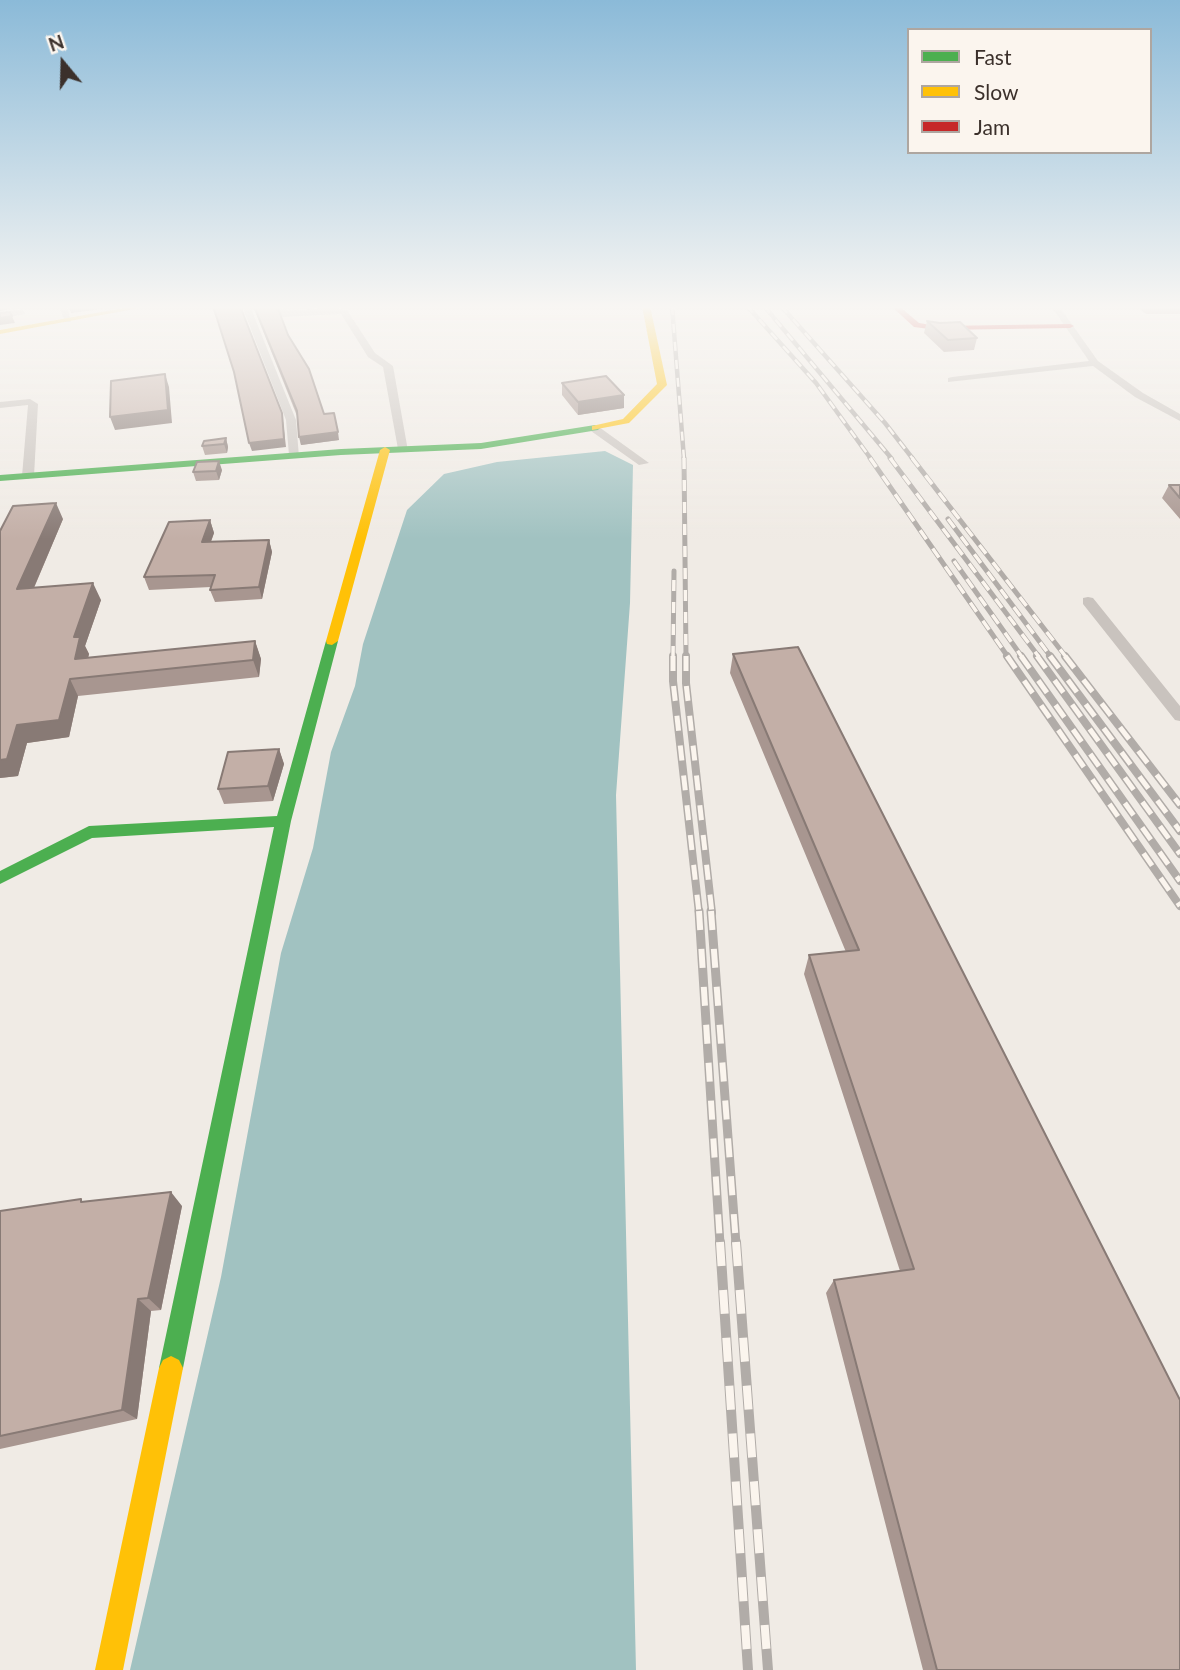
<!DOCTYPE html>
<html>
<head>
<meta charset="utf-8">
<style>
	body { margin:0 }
	#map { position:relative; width:1180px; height:1670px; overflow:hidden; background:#f0ebe5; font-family:Lato,sans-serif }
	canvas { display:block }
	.legend { position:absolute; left:907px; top:28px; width:245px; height:126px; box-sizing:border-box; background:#fbf5ee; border:2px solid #aea6a0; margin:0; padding:9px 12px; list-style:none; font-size:21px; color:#3b302b }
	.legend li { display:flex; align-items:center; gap:14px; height:35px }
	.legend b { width:35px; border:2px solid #aea6a0 }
	.north { position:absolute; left:28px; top:28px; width:70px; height:70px; -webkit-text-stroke:5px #fbf5ee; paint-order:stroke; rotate:341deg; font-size:19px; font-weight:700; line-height:28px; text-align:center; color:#3b302b }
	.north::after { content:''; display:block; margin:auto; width:24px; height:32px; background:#3b302b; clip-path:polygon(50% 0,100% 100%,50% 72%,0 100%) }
</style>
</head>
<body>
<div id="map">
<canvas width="1180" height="1670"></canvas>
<ul class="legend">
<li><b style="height:9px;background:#4caf50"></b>Fast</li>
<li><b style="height:9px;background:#ffc107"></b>Slow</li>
<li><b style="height:9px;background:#c62828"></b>Jam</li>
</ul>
<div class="north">N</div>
</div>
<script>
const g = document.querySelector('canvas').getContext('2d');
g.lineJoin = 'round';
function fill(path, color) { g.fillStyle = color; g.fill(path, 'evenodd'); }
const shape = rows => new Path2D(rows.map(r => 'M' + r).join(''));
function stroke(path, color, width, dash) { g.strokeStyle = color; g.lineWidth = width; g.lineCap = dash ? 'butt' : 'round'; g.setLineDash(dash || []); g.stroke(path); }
const water = shape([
	[605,451,633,465,630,603,616,795,636,1670,130,1670,221,1277,281,953,313,848,331,752,355,686,363,644,407,510,444,474,497,462]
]);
const street = shape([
	[59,306,67,306,71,322,65,322,59,306],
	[242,306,250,306,296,420,299,457,289,455,286,420,242,306],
	[272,306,280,306,285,311,333,307,347,310,375,353,393,366,408,451,398,449,383,367,368,357,341,314,283,317,272,306],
	[1051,306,1059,306,1098,361,1143,393,1180,414,1180,421,1135,397,1093,366,948,382,948,378,952,377,1089,361,1051,306],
	[22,309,25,314,0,319,0,313,22,309],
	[30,399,38,404,34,476,28,479,22,476,28,405,0,408,0,402,30,399],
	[591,427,599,427,649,463,639,465,591,431,591,427],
	[1088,597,1093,598,1180,706,1180,721,1175,720,1083,604,1083,598,1088,597]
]);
const fast = shape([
	[595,425,600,428,598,430,481,449,341,455,0,481,0,475,341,449,481,443,595,425],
	[332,637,338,641,291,821,183,1368,179,1376,171,1380,163,1376,159,1368,274,827,92,838,0,884,0,871,89,826,277,816,326,641,332,637]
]);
const slow = shape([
	[135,306,150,306,0,334,0,330,135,306],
	[642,306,650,306,667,385,629,423,592,430,592,426,623,419,657,384,642,306],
	[385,447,390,450,338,641,332,645,327,644,326,641,380,450,385,447],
	[171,1356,179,1360,183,1368,123,1670,95,1670,159,1368,163,1360,171,1356]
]);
const jam = shape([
	[891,306,899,306,919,323,937,326,1070,324,1074,326,1070,328,937,330,914,327,891,306]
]);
const railFar4 = shape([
	[672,306,684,459],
	[747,306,816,383,871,459],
	[764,306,892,459],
	[781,306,885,423,913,459]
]);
const railFar3 = shape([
	[684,458,686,657],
	[870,458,1008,657],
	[890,458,1039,657],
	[912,458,1066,657],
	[948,519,1051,657],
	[954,561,1022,657],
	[673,657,674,571]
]);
const railFar2 = shape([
	[673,656,673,681,699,913],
	[686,656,686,683,712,913],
	[1007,656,1180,906],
	[1021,656,1180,881],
	[1037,656,1180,854],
	[1050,656,1180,831],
	[1065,656,1180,805]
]);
const railFar1 = shape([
	[699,911,720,1244],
	[711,911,736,1244]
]);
const rail = shape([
	[720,1242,748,1670],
	[736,1242,768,1670]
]);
const wall = shape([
	[253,306,273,306,324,414,339,440,301,445,297,416],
	[1136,306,1180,306,1180,314,1146,314],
	[927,321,940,323,977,338,974,350,944,352,924,333],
	[562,383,624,408,578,415,562,395],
	[226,438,228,447,227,453,205,455,202,446],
	[222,470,219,480,196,481,193,472],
	[1169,485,1180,485,1180,519,1162,498],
	[63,519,34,588,101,600,85,646,89,654,88,658,255,641,261,659,259,677,78,696,69,737,27,743,18,776,0,778,0,531],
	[210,520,214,533,211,542,269,540,272,552,262,599,215,602,210,590,211,587,149,590,144,577],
	[733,654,1180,1670,923,1670,826,1293,834,1280,900,1271,804,974,809,955,846,952,730,673],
	[279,749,284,764,273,801,224,804,218,789],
	[84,1202,182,1206,161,1310,151,1311,137,1419,0,1449,0,1211]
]);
const shadedWall = shape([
	[0,306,22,306,0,311],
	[69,306,122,306,71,313],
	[12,316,15,323,0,325,0,318],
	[165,374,169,387,172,423,115,430,110,417],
	[624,395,624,408,578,415,578,402],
	[282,413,283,421,286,447,252,451,249,443],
	[338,432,339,440,301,445,299,437],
	[226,438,228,447,227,453,224,444],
	[219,461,222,470,219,480,216,471],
	[56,503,63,519,26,606,17,589],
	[210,520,214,533,206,554,202,542],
	[269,540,272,552,262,599,259,587],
	[93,583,101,600,85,646,89,654,83,677,75,659,74,637],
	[255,641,261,659,259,677,253,660],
	[70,679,78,696,69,737,27,743,18,776,0,778,0,760,17,725],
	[279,749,284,764,273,801,268,786],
	[171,1192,182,1206,161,1310,148,1298],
	[138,1299,151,1311,137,1419,122,1410]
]);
const building = shape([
	[213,306,240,306,282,413,284,439,249,443,234,372,213,306],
	[254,306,273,306,279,311,288,335,309,369,324,414,334,413,338,432,299,437,297,411,254,306],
	[10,312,12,316,0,318,0,313,10,312],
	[927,321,940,323,960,322,977,338,948,340,927,321],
	[165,374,168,410,110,417,111,381,165,374],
	[606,376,624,395,578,402,562,383,606,376],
	[226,438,224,444,202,446,204,441,226,438],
	[219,461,216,471,193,472,197,462,219,461],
	[1169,485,1180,485,1180,498,1169,485],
	[56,503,17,589,93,583,74,637,80,637,75,659,255,641,253,660,70,679,59,720,17,725,7,759,0,760,0,531,13,506,56,503],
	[210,520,202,542,269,540,259,587,210,590,215,575,144,577,169,522,210,520],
	[798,647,1180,1400,1180,1670,937,1670,834,1280,914,1269,809,955,859,950,733,654,798,647],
	[279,749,268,786,218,789,228,752,279,749],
	[171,1192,148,1298,138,1299,122,1410,0,1436,0,1211,81,1199,81,1202,171,1192]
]);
fill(water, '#a1c2c1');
fill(street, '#c9c3be');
fill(fast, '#4caf50');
fill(slow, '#ffc107');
fill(jam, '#c62828');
stroke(railFar4, '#b1aca8', 4.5);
stroke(railFar3, '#b1aca8', 5);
stroke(railFar2, '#b1aca8', 8);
stroke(railFar1, '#b1aca8', 9);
stroke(rail, '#b1aca8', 10);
stroke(railFar4, '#fbf5ee', 2.5, [9]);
stroke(railFar3, '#fbf5ee', 3.5, [11]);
stroke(railFar2, '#fbf5ee', 5, [15]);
stroke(railFar1, '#fbf5ee', 6, [19]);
stroke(rail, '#fbf5ee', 8, [24]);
fill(wall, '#a89690');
fill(shadedWall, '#887a75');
fill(building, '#c3afa7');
stroke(building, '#887a75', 2);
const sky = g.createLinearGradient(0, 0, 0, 539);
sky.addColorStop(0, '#8bbad8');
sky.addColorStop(0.57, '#f8f6f3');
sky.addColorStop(1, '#f8f6f300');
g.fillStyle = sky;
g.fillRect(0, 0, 1180, 539);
</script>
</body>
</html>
